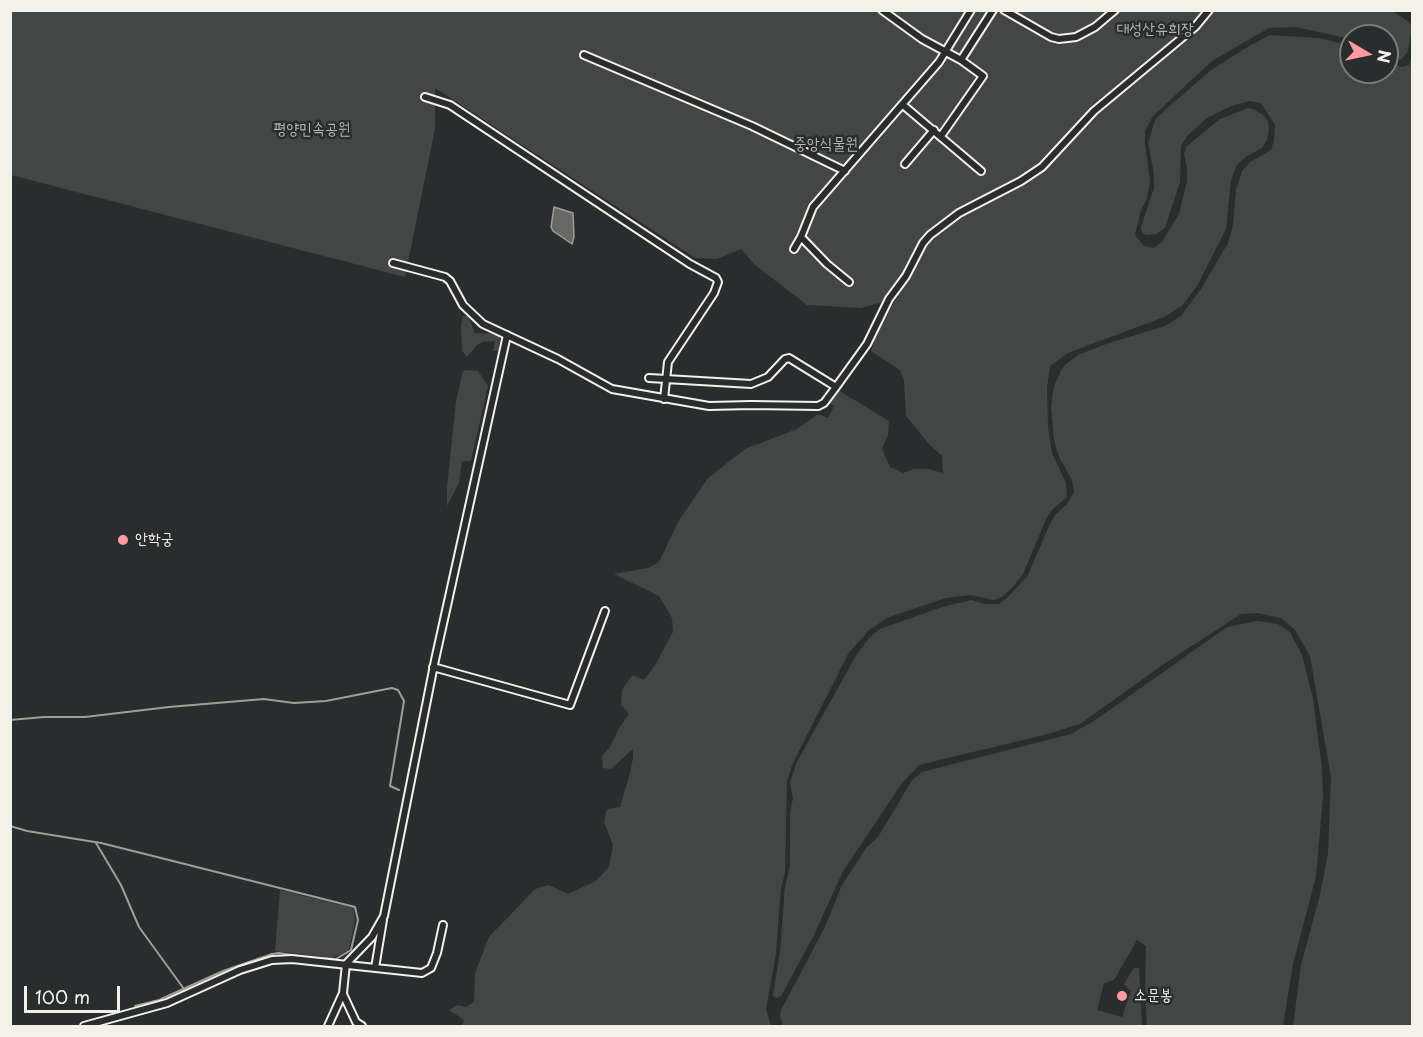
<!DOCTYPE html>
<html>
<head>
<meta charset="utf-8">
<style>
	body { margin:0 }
	#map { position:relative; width:1423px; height:1037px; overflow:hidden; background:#2a2d2e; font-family:"Playpen Sans",sans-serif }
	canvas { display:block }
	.frame { position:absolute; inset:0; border:12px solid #f4f1e8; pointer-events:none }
	.north { position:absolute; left:1339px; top:24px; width:60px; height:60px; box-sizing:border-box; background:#2a2d2e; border:2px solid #7b7b78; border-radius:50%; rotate:99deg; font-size:16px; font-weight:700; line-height:24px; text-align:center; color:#f4f1e8 }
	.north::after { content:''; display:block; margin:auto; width:21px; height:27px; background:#ff9aa2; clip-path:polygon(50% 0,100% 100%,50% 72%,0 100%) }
	.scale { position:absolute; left:24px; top:986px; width:96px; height:27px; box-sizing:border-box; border:3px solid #f4f1e8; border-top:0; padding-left:8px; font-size:18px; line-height:21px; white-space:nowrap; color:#f4f1e8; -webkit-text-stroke:4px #2a2d2e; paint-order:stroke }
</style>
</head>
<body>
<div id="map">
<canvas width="1423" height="1037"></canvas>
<div class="frame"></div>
<div class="north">N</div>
<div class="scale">100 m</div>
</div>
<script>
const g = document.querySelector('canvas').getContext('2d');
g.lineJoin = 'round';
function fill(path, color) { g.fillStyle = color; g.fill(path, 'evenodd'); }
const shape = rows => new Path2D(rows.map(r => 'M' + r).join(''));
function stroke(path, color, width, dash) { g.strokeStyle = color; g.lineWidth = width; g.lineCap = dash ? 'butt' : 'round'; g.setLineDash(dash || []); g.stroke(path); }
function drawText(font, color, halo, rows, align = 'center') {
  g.font = font + ' "Playpen Sans","Poor Story",sans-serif'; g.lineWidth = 5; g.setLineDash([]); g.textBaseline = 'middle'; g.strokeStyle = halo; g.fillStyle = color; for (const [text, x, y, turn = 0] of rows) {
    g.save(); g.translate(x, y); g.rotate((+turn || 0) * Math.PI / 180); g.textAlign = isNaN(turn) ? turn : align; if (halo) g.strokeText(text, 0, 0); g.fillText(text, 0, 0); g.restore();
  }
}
const green = shape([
	[10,11,1206,11,1200,18,1100,101,1038,166,1021,178,968,204,940,223,890,296,883,302,861,308,807,305,755,265,741,249,717,259,695,258,435,88,435,129,405,277,11,175],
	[1214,11,1407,11,1392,11,1406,20,1412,26,1408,51,1401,60,1387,54,1387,36,1351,36,1351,39,1296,27,1269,28,1212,61,1153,116,1145,131,1145,144,1150,181,1147,199,1141,210,1135,235,1144,246,1154,248,1162,242,1179,214,1187,181,1187,167,1184,154,1187,146,1220,119,1248,108,1254,109,1263,115,1268,121,1269,129,1267,140,1262,148,1247,156,1237,165,1231,180,1226,229,1197,286,1182,306,1164,317,1068,353,1050,366,1047,388,1048,427,1052,453,1066,483,1067,497,1053,509,1047,517,1023,574,1013,587,1002,597,993,600,971,595,946,598,889,617,869,630,848,654,792,765,787,782,785,872,781,889,776,954,766,1009,771,1026,462,1026,464,1020,449,1010,458,1005,466,1007,474,1002,475,973,489,937,535,889,549,885,568,894,596,881,609,867,613,845,604,822,607,809,620,807,630,773,633,758,633,749,611,769,603,768,602,756,610,747,619,728,629,714,621,705,622,690,632,675,644,680,655,665,673,632,672,618,659,596,614,574,648,568,659,562,679,520,708,478,745,449,797,429,818,414,828,418,834,406,829,403,838,390,889,421,888,435,882,449,890,467,903,473,914,469,928,469,943,473,942,456,929,444,906,416,904,381,900,370,871,351,879,329,916,265,929,243,941,229,969,210,1044,168,1124,87,1207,20],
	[1270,35,1319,38,1351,46,1351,72,1387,72,1387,61,1402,67,1409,65,1412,57,1412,1026,1293,1026,1301,965,1320,895,1328,853,1331,777,1310,656,1295,630,1281,618,1258,613,1241,614,1161,666,1080,724,1048,734,919,765,902,783,843,871,813,937,781,996,777,998,773,996,780,951,785,886,790,867,790,813,793,798,790,783,796,764,809,740,854,659,869,638,880,629,942,607,971,600,985,604,999,604,1006,599,1027,577,1050,524,1055,515,1067,504,1074,492,1072,480,1059,457,1054,440,1051,407,1054,386,1061,371,1065,365,1078,355,1109,343,1165,326,1181,316,1201,289,1228,243,1233,225,1236,190,1242,171,1250,162,1271,150,1274,140,1275,125,1261,103,1250,101,1231,106,1207,118,1187,136,1181,146,1180,182,1165,228,1157,234,1147,235,1142,233,1141,227,1154,188,1154,174,1148,142,1155,120,1165,110,1210,71,1249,46],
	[463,316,468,316,475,333,499,334,500,339,498,351,493,351,495,341,483,342,477,345,467,357,462,351,461,326],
	[469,370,478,371,488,386,471,461,462,461,459,483,447,506,447,487,456,401,463,371],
	[1258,621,1278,624,1290,632,1302,655,1313,699,1322,768,1323,796,1316,876,1293,964,1283,1026,1147,1026,1145,992,1146,946,1137,940,1114,980,1104,983,1097,1010,1122,1017,1131,991,1124,984,1134,968,1139,968,1142,1026,783,1026,780,1016,781,1010,825,927,842,885,866,848,878,837,912,780,922,772,1071,734,1094,721,1227,627],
	[280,890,353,908,355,920,349,950,342,954,330,958,275,951]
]);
const water = shape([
	[554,207,573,213,574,237,572,244,553,231,551,227,554,207]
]);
const stream = shape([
	[10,720,44,717,85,717,169,707,264,699,294,703,326,701,392,688,398,690,404,701,390,786,399,790],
	[10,826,27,831,101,843,161,858,355,907,358,920,351,950,336,959,314,958],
	[96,843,121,885,139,927,184,989],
	[135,1006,159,1000,223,971,272,954,279,953,305,957]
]);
const minor = shape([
	[882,10,922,39,961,60,983,76,941,136],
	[1004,10,1051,37,1059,39,1076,37,1095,27,1115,10],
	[584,55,752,126,845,171],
	[961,60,993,10],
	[425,97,450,105,690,264,716,278,718,282,714,293,668,362,664,399],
	[903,105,981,171],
	[905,164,934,130],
	[801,237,827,264,849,282],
	[794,249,801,237,813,207,939,62,971,10],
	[393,263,445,277,450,281,463,305,483,324,558,359,612,389,709,406,751,405,818,406,824,403,836,387,867,344,889,299,906,276,923,243,930,235,959,213,1021,181,1042,167,1094,111,1195,27,1209,10],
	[649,378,751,384,768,377,785,359,789,358,836,387],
	[433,667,570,705,605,611],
	[375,968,383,920],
	[343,994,356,1022,362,1026],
	[84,1026,167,1003,240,970,272,960,292,959,422,973,431,968,437,953,443,925],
	[328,1026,343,993,346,964,372,937,384,916,435,660,507,335]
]);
const markers = [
	[123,540,6,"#ff9aa2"],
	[1122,996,6,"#ff9aa2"]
];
const parkNames = [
	["대성산유희장",1155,30],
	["평양민속공원",312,130],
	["중앙식물원",826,145]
];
const poiNames = [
	["안학궁",135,540],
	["소문봉",1134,996]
];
fill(green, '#444645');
fill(water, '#676866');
stroke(water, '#9f9f9a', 1.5);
stroke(stream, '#9f9f9a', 2);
stroke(minor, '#f4f1e8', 10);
stroke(minor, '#2a2d2e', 6);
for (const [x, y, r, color] of markers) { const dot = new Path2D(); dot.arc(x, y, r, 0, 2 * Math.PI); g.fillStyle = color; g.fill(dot); stroke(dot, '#2a2d2e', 2); }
drawText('16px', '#b6b5af', '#2a2d2e', parkNames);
drawText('16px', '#f4f1e8', '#2a2d2e', poiNames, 'left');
</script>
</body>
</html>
